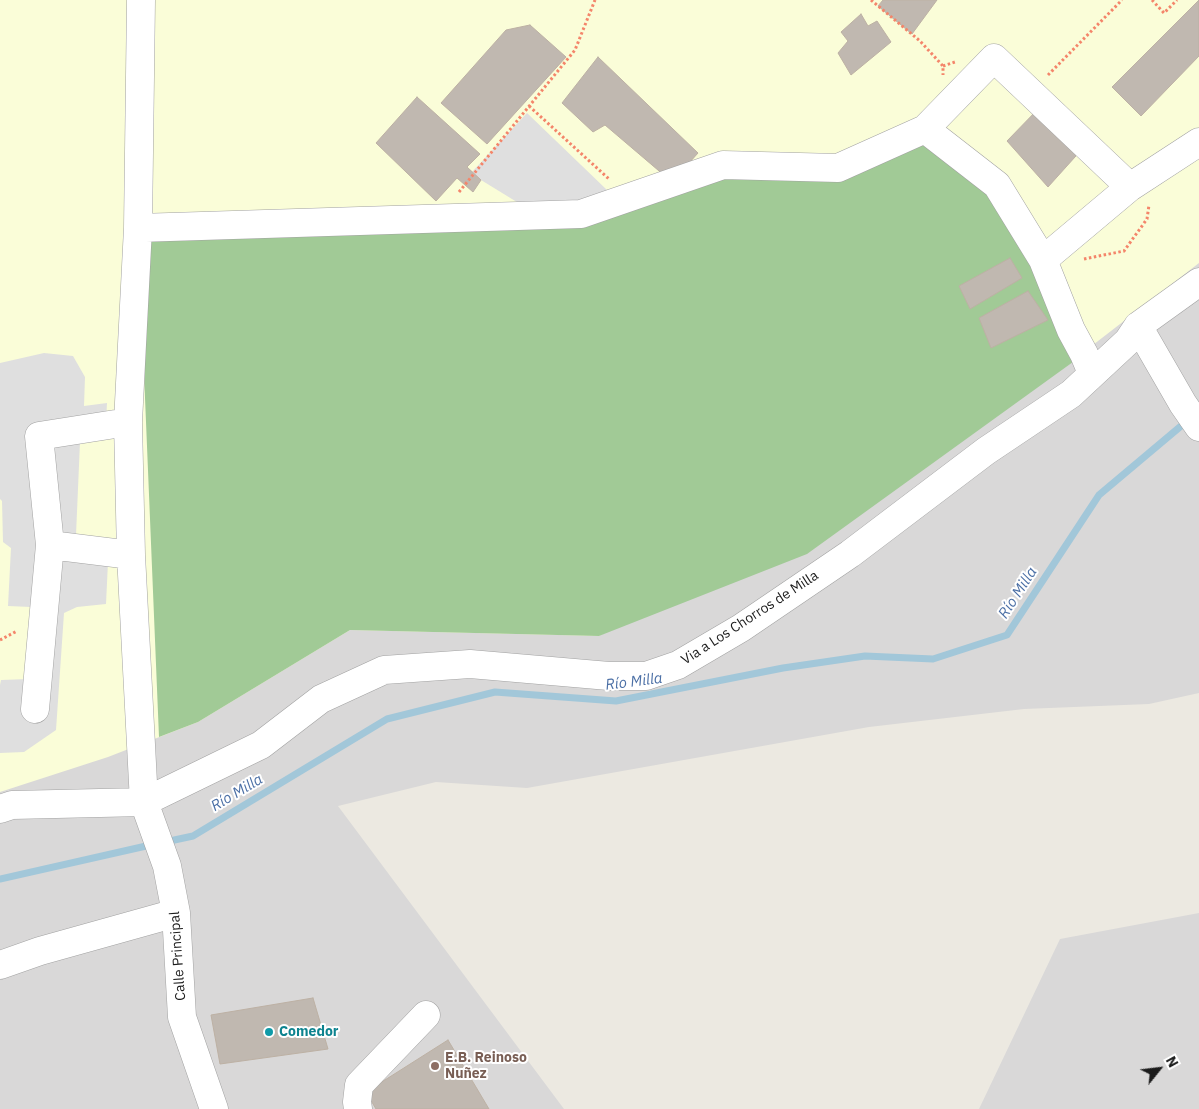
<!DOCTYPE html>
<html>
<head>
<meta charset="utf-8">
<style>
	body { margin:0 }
	#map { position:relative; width:1199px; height:1109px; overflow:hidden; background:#ece9e1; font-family:"IBM Plex Sans",sans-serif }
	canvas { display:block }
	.north { position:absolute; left:1134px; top:1044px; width:50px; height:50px; -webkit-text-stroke:4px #fff; paint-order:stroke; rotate:61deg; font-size:14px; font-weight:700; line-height:20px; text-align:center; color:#1b1b1b }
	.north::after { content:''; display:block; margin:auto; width:18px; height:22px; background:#1b1b1b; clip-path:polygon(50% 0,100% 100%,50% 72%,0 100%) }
</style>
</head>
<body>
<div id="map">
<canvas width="1199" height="1109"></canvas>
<div class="north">N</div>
</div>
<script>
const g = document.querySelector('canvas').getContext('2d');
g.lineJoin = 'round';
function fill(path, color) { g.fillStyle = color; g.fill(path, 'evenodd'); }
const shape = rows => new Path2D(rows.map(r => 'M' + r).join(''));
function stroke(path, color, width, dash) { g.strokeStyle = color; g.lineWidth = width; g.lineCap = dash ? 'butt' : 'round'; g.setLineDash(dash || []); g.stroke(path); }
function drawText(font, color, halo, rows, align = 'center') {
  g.font = font + ' "IBM Plex Sans",sans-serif'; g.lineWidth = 4; g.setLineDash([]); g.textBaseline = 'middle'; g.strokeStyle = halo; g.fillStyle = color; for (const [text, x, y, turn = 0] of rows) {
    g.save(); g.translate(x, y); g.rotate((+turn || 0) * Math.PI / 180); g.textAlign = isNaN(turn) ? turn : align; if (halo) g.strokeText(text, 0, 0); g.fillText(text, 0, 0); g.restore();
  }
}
const residential = shape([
	[0,0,1199,0,1199,693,1149,704,1024,709,869,727,527,788,436,782,338,806,564,1109,0,1109],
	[1199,913,1199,1109,979,1109,1060,939]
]);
const education = shape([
	[0,0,1199,0,1199,263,1089,348,599,636,350,630,198,722,108,757,0,792]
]);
const forest = shape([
	[925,129,1013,189,1084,354,807,554,599,636,350,630,198,722,159,737,138,228,580,214,723,165,834,177]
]);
const parking = shape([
	[527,113,607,190,613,203,525,207,481,180,472,172],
	[44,353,73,356,85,377,84,406,107,403,105,440,80,442,76,535,108,562,106,604,77,607,64,613,56,730,24,752,0,753,0,685,1,680,29,679,31,607,8,606,11,548,3,542,2,501,0,499,0,363]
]);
const stream = shape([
	[165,842,193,836,387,719,495,692,616,701,783,668,865,656,933,659,1007,635,1099,495,1187,421],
	[0,879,155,844]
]);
const building = shape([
	[883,0,937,0,912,34,878,6,883,0],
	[1199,0,1199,56,1141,116,1112,87,1199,0],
	[861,14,868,26,877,21,891,42,851,75,838,53,848,41,841,32,861,14],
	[530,25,566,57,487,144,441,103,506,30,530,25],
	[598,57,698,153,672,182,605,125,593,132,562,103,598,57],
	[417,97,480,154,467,167,481,180,473,192,457,178,436,201,376,143,417,97],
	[1041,106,1084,147,1048,187,1007,141,1041,106],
	[1010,258,1022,278,970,309,959,286,1010,258],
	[1028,291,1048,320,991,348,979,318,1028,291],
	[313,998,328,1049,220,1064,211,1015,313,998],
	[448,1040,489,1109,376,1109,366,1092,448,1040]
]);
const path = shape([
	[871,0,920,41,943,66,943,75],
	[1152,0,1164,13,1177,0],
	[943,66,955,62],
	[1048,75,1122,0],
	[529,106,609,179],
	[459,192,575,50,595,0],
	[1084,259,1124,251,1147,219,1149,205],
	[0,640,17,631]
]);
const minor = shape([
	[141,0,138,228,128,422,131,555,144,802,167,866,176,913,182,1017,214,1109],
	[925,129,997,185,1043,260,1071,330,1084,354,1092,373],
	[138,228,581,214,723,165,838,168,925,129,994,58,1130,187],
	[1043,260,1130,187,1199,142],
	[1138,326,1183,404,1199,427],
	[128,422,39,436,50,545,131,555],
	[35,709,50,545],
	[0,809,12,805,144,802,261,745,321,699,384,670,470,664,609,676,646,676,678,665,741,628,850,554,986,451,1071,394,1128,341,1138,326,1199,282],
	[0,965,40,951,176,913],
	[358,1109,357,1102,359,1085,426,1015]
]);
const markers = [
	[269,1032,5,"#0f9aa8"],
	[435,1066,5,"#8d6e63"]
];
const streetNames = [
	["Via a Los Chorros de Milla",750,618,-33],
	["Calle Principal",178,956,-94]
];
const cultureNames = [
	["Comedor",279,1032]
];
const educationNames = [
	["E.B. Reinoso",445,1058],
	["Nuñez",445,1074]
];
const waterNames = [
	["Río Milla",1018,593,-57],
	["Río Milla",634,682,-7],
	["Río Milla",237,793,-31]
];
fill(residential, '#d9d8d8');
fill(education, '#fafdd8');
fill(forest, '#a1ca96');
fill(parking, '#dfdfdf');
stroke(stream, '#a2c7d9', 7);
fill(building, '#c0b8b0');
stroke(building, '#bdb1a4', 1);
stroke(minor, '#a2a2a2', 29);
stroke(path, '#f4856a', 3, [2.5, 2.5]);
stroke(minor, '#fff', 28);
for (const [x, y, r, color] of markers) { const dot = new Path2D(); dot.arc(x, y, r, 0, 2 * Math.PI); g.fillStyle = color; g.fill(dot); stroke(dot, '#fff', 2); }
drawText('14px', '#1b1b1b', '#fff', streetNames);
drawText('bold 14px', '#0d838f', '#fff', cultureNames, 'left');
drawText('bold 14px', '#785e54', '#fff', educationNames, 'left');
drawText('italic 15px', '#4c70a6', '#fff', waterNames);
</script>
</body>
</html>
